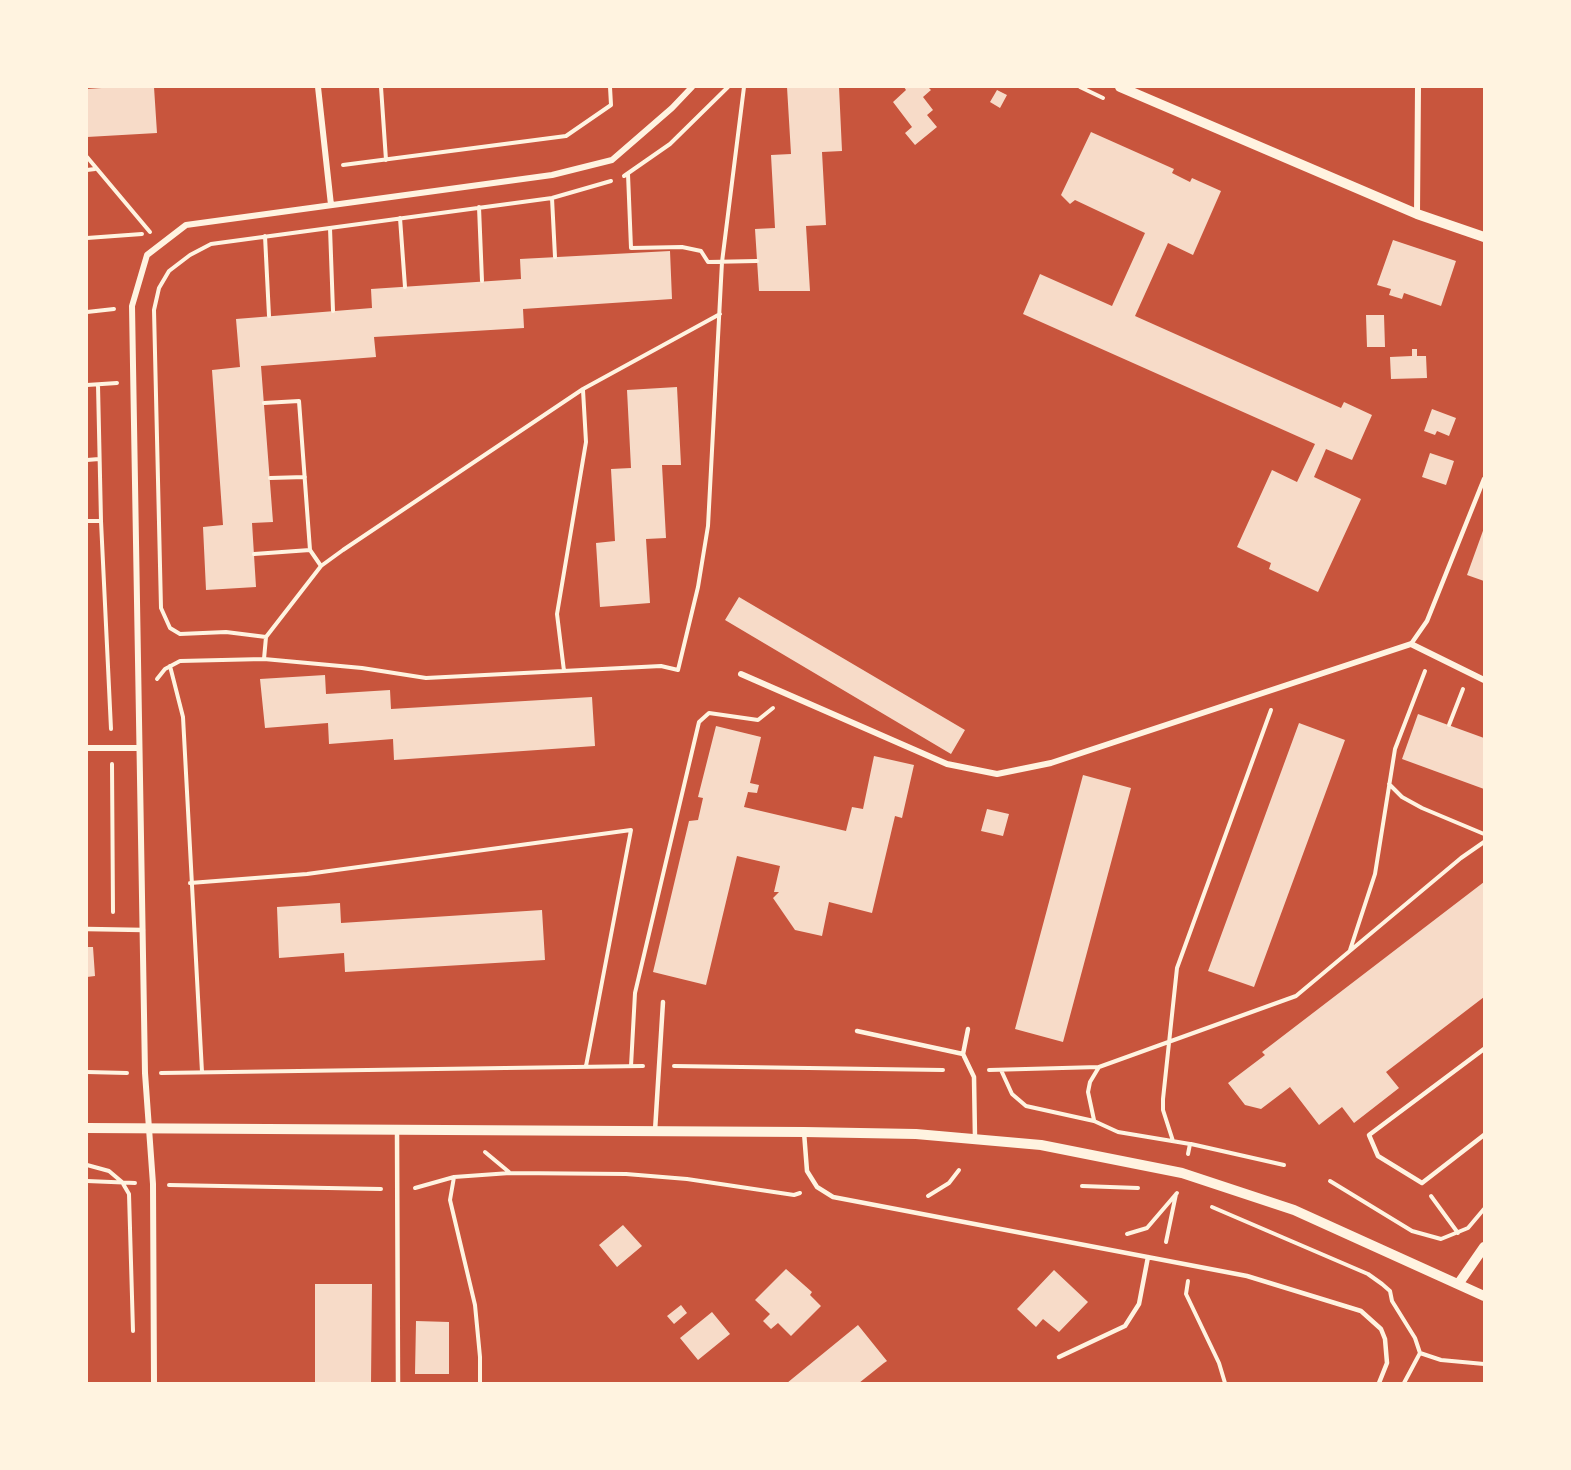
<!DOCTYPE html>
<html>
<head>
<meta charset="utf-8">
<style>
	body { margin:0 }
	#map { position:relative; width:1571px; height:1470px; overflow:hidden; background:#c8553d; font-family:"Fira Sans",sans-serif }
	canvas { display:block }
	.frame { position:absolute; inset:0; border:88px solid #fff3e0; pointer-events:none }
</style>
</head>
<body>
<div id="map">
<canvas width="1571" height="1470"></canvas>
<div class="frame"></div>
</div>
<script>
const g = document.querySelector('canvas').getContext('2d');
g.lineJoin = 'round';
function fill(path, color) { g.fillStyle = color; g.fill(path, 'evenodd'); }
const shape = rows => new Path2D(rows.map(r => 'M' + r).join(''));
function stroke(path, color, width, dash) { g.strokeStyle = color; g.lineWidth = width; g.lineCap = dash ? 'butt' : 'round'; g.setLineDash(dash || []); g.stroke(path); }
const building = shape([
	[116,87,154,87,157,133,87,137,87,89],
	[787,87,839,87,842,151,822,152,826,225,806,226,810,291,759,291,755,229,775,228,771,155,791,154],
	[904,87,928,87,931,90,923,97,933,110,927,115,937,127,915,145,905,133,912,127,893,102,906,90],
	[997,90,1007,95,1000,108,990,102],
	[1091,132,1174,169,1172,173,1190,182,1192,178,1221,191,1193,255,1168,243,1135,316,1341,408,1344,402,1372,415,1352,460,1326,449,1314,477,1361,499,1318,592,1269,569,1271,563,1237,547,1272,470,1297,482,1315,444,1023,314,1040,274,1112,306,1145,233,1075,200,1070,204,1061,195],
	[1393,240,1456,261,1441,306,1404,293,1402,299,1389,295,1391,289,1377,285],
	[670,251,672,299,523,309,524,328,374,337,376,357,261,366,273,522,252,523,256,587,206,590,203,527,223,525,212,370,240,367,236,319,372,308,371,289,521,279,520,259],
	[1366,315,1384,315,1385,347,1367,347],
	[1412,349,1417,349,1417,356,1426,356,1427,378,1391,379,1390,357,1412,356],
	[677,387,681,465,662,465,666,538,646,539,650,603,600,607,596,543,615,541,611,469,631,468,627,390],
	[1432,409,1456,418,1449,436,1437,431,1435,435,1424,431],
	[1430,453,1454,461,1446,485,1422,477],
	[1484,528,1484,581,1467,575],
	[739,597,965,730,951,754,725,620],
	[325,675,326,694,390,690,391,709,592,697,595,746,394,760,393,739,329,744,328,723,265,728,260,679],
	[1418,714,1484,738,1484,789,1402,759],
	[1299,723,1345,740,1254,987,1208,971],
	[716,726,761,737,750,783,759,785,757,793,748,792,744,807,846,831,852,807,863,809,874,756,914,765,902,818,895,816,872,913,829,902,822,936,795,930,773,898,779,892,774,892,780,866,737,856,706,985,653,972,689,821,698,820,703,798,698,797],
	[1083,775,1131,788,1063,1042,1015,1029],
	[987,809,1009,814,1003,836,981,831],
	[1484,882,1484,997,1386,1072,1399,1088,1354,1123,1342,1107,1319,1125,1290,1087,1261,1109,1245,1105,1228,1083,1265,1055,1262,1052],
	[340,903,341,923,542,910,545,960,345,972,344,953,279,958,277,907],
	[87,947,93,947,95,976,87,977],
	[623,1225,642,1246,617,1267,599,1245],
	[786,1269,812,1292,810,1295,821,1306,791,1336,778,1323,771,1329,763,1321,770,1314,755,1300],
	[1054,1270,1088,1302,1059,1332,1043,1319,1036,1327,1017,1309],
	[315,1284,372,1284,371,1383,315,1383],
	[681,1305,687,1313,674,1324,667,1316],
	[712,1312,730,1334,698,1360,680,1338],
	[416,1321,449,1322,449,1374,415,1374],
	[858,1325,887,1361,884,1363,859,1383,787,1383]
]);
const path = shape([
	[381,87,386,160],
	[1080,87,1103,98],
	[87,157,150,232],
	[343,165,566,136,611,105,610,87],
	[87,170,95,169],
	[628,174,631,248,682,247,701,251,708,262,757,261],
	[624,176,670,144,728,87],
	[552,198,555,257],
	[479,207,482,281],
	[400,218,405,287],
	[330,228,333,311],
	[265,236,269,316],
	[87,238,142,234],
	[87,312,114,309],
	[87,385,117,383],
	[98,385,101,521,111,729],
	[264,403,299,401,310,550,321,566],
	[87,460,99,459],
	[270,478,305,477],
	[87,521,101,521],
	[254,554,310,550],
	[266,637,226,632,180,634,170,628,161,608,154,310,159,288,169,271,190,255,211,244,552,198,611,181],
	[264,659,266,637,321,566,343,550,583,389,720,314],
	[170,666,183,717,202,1072],
	[564,671,557,614,586,442,583,390],
	[157,679,165,669,180,661,264,659,362,668,426,678,661,666,678,670,698,587,708,526,722,262,744,87],
	[1449,725,1463,689],
	[112,764,113,912],
	[1389,784,1402,797,1422,808,1484,834],
	[190,883,307,874,631,830,586,1066],
	[1350,950,1375,874,1395,749,1425,671],
	[631,1066,635,993,699,722,709,713,758,720,773,708],
	[674,1066,943,1070],
	[989,1070,1099,1067],
	[1001,1070,1012,1094,1026,1106,1094,1121,1118,1132,1190,1144,1188,1154],
	[87,1072,127,1073],
	[161,1073,643,1066],
	[1094,1120,1088,1092,1090,1082,1099,1067,1296,996,1461,858,1484,842],
	[1173,1141,1163,1110,1163,1099,1177,968,1271,710],
	[1191,1144,1284,1165],
	[485,1152,509,1172],
	[87,1165,109,1171,122,1182,129,1194,133,1331],
	[454,1177,450,1200,475,1305,480,1357,480,1383],
	[87,1181,135,1183],
	[1330,1181,1412,1231,1441,1239,1468,1228,1484,1209],
	[169,1185,381,1189],
	[1082,1186,1138,1188],
	[415,1188,454,1177,510,1173,626,1174,687,1179,794,1195,800,1193],
	[928,1196,949,1183,959,1170],
	[1431,1196,1458,1233],
	[1212,1207,1368,1274,1382,1284,1390,1291,1392,1301,1415,1338,1420,1353,1404,1383],
	[1127,1234,1147,1228,1177,1193],
	[1166,1242,1176,1194],
	[1188,1281,1186,1294,1219,1363,1225,1383],
	[1420,1353,1441,1360,1484,1364]
]);
const service = shape([
	[1411,644,1427,621,1484,479],
	[87,929,143,930],
	[968,1029,963,1054,974,1077,975,1138],
	[857,1031,963,1054],
	[1484,1049,1369,1135,1378,1156,1422,1183,1484,1135],
	[397,1131,398,1383],
	[655,1131,663,1002],
	[804,1132,807,1171,817,1187,833,1197,1247,1276,1361,1311,1381,1329,1385,1339,1387,1363,1379,1383],
	[1059,1357,1125,1326,1139,1304,1148,1257]
]);
const minor = shape([
	[318,87,331,205],
	[1417,214,1418,87],
	[741,674,947,764,997,774,1051,763,1411,644,1484,680],
	[87,748,139,748],
	[154,1383,153,1184,145,1073,132,306,147,255,186,225,552,175,612,160,672,108,692,87]
]);
const tertiary = shape([
	[1120,87,1417,214,1484,237],
	[87,1128,804,1132,916,1134,1041,1145,1182,1173,1294,1210,1484,1296],
	[1459,1283,1484,1247]
]);
fill(building, '#f7dbc8');
stroke(path, '#fff3e0', 4);
stroke(service, '#fff3e0', 4.5);
stroke(minor, '#fff3e0', 6);
stroke(tertiary, '#fff3e0', 10);
</script>
</body>
</html>
